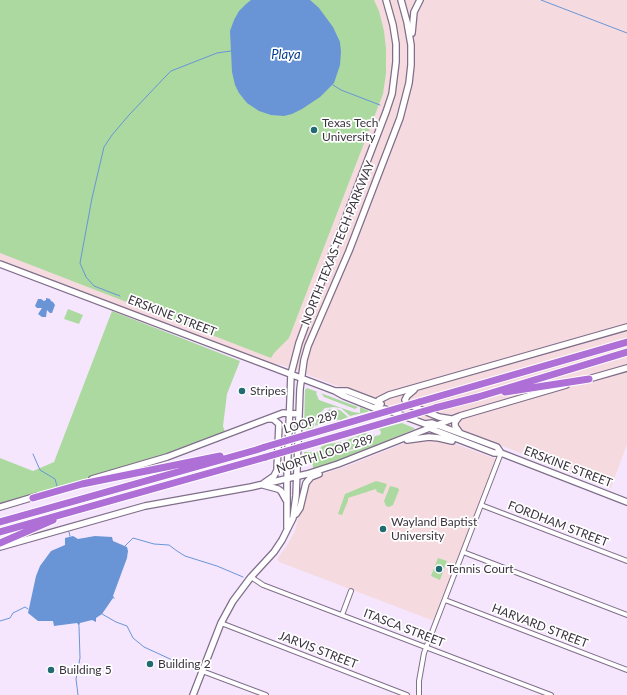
<!DOCTYPE html>
<html>
<head>
<meta charset="utf-8">
<style>
	body { margin:0 }
	canvas { display:block; background:#f5e6fe }
</style>
</head>
<body>
<canvas width="627" height="695"></canvas>
<script>
const g = document.querySelector('canvas').getContext('2d');
g.lineJoin = 'round';
function fill(path, color) { g.fillStyle = color; g.fill(path, 'evenodd'); }
const shape = rows => new Path2D(rows.map(r => 'M' + r).join(''));
function stroke(path, color, width, dash) { g.strokeStyle = color; g.lineWidth = width; g.lineCap = dash ? 'butt' : 'round'; g.setLineDash(dash || []); g.stroke(path); }
function drawText(font, color, halo, rows, align = 'center') {
  g.font = font + ' Lato,sans-serif'; g.lineWidth = 3.5; g.setLineDash([]); g.textBaseline = 'middle'; g.strokeStyle = halo; g.fillStyle = color; for (const [text, x, y, turn = 0] of rows) {
    g.save(); g.translate(x, y); g.rotate((+turn || 0) * Math.PI / 180); g.textAlign = isNaN(turn) ? turn : align; if (halo) g.strokeText(text, 0, 0); g.fillText(text, 0, 0); g.restore();
  }
}
const education = shape([
	[0,0,627,0,627,444,611,488,461,430,435,423,282,365,274,364,248,355,0,260],
	[424,439,450,442,496,459,434,621,279,562,277,559,286,547,295,531,305,490,309,481,316,476,350,465,407,442]
]);
const green = shape([
	[0,0,374,0,379,11,384,31,386,49,386,73,383,94,289,338,274,353,271,358,0,253],
	[68,309,83,315,79,324,64,319],
	[112,311,240,361,227,394,223,426,225,432,147,461,0,504,0,458,33,471,54,462],
	[307,388,358,407,355,409,324,397,321,393,317,392,316,393,319,400,353,412,360,413,360,407,369,411,367,412,350,416,341,408,334,407,325,408,316,417,313,428,304,430,305,390],
	[330,409,340,410,348,417,341,420,330,419,315,426,317,419,320,415],
	[402,423,414,428,415,429,354,455,315,468,313,468,312,459,304,461,304,452,317,452,322,446,328,444,342,442,365,433,374,435,366,443,355,449,347,450,328,450,347,452,360,449,367,445,375,436,380,435,381,432,379,429],
	[376,481,387,484,383,494,377,492,376,489,348,498,348,501,342,515,338,514,345,494],
	[390,486,398,488,399,490,393,505,389,507,386,506,384,501],
	[438,558,447,561,440,580,431,576]
]);
const water = shape([
	[251,0,310,0,319,8,333,27,340,42,341,52,340,65,334,83,320,97,302,109,292,114,284,116,271,115,259,111,247,103,239,93,235,85,232,72,230,31,234,20,239,11,246,4],
	[46,298,50,299,51,301,53,302,55,305,52,313,50,313,47,310,46,317,42,317,38,314,42,308,37,308,35,306,38,299,41,299,44,301,46,300],
	[73,536,78,539,95,536,112,537,113,541,127,547,128,551,127,558,113,596,115,599,113,598,102,614,96,618,96,622,92,620,80,623,79,626,77,623,54,626,53,621,38,621,28,613,36,576,40,566,51,551,65,545,65,538]
]);
const stream = shape([
	[541,0,627,33],
	[333,85,341,90,380,105],
	[120,296,94,286,86,277,80,263,92,198,104,147,112,135,129,115,165,77,171,71,217,53,231,51],
	[33,454,40,470,55,479,57,486],
	[69,532,70,536],
	[125,546,133,538,154,544,169,545,177,551,185,556,217,566,243,577],
	[102,614,116,622,127,626,133,638,144,647,194,670],
	[0,621,10,618,13,613,25,607,28,609],
	[78,695,76,679,80,658,79,626]
]);
const street = shape([
	[481,505,627,561],
	[463,552,627,615],
	[251,577,263,585,551,695],
	[445,600,627,670],
	[342,615,351,591],
	[221,623,407,695],
	[202,671,266,695],
	[419,695,419,681,424,653,501,453]
]);
const secondary = shape([
	[412,33,414,12,420,0],
	[0,264,335,391,344,396,379,410,385,409,425,424,432,423,462,434,497,447,501,453],
	[585,380,627,368],
	[414,390,407,396,405,400,407,404,439,417,451,419],
	[336,391,347,391,381,404],
	[379,410,377,404,379,400,389,395,627,327],
	[459,417,455,422,455,426,460,433],
	[429,428,494,453,501,453,627,502],
	[407,440,429,437,439,438,452,441],
	[92,479,167,457,283,413,299,414],
	[264,483,274,476,277,470,279,424,273,419,268,419],
	[263,485,278,489,281,491,286,500],
	[0,507,37,496],
	[296,514,300,508,306,483,311,477,319,474],
	[287,527,287,479,291,374,299,343,334,248,386,112,392,94,396,62,396,44,393,25,386,0],
	[0,547,145,506,251,487,307,474,338,464,460,416,566,385],
	[193,695,221,623,233,601,251,577,274,552,282,540,293,518,296,496,300,389,304,360,308,346,349,251,400,118,409,83,411,65,411,45,407,22,401,0]
]);
const highway = shape([
	[505,392,589,379],
	[419,402,627,342],
	[435,408,478,397,627,352],
	[33,498,82,484,220,456],
	[0,522,256,450,265,447],
	[0,532,266,457],
	[0,543,53,520]
]);
const highwayBridge = shape([
	[265,447,419,402],
	[266,457,435,408]
]);
const markers = [
	[314,130,4,"#216c71"],
	[242,391,4,"#216c71"],
	[383,529,4,"#216c71"],
	[439,569,4,"#216c71"],
	[150,664,4,"#216c71"],
	[51,670,4,"#216c71"]
];
const poiNames = [
	["Texas Tech",322,123],
	["University",322,137],
	["Stripes",250,391],
	["Wayland Baptist",391,522],
	["University",391,536],
	["Tennis Court",447,569],
	["Building 2",158,664],
	["Building 5",59,670]
];
const streetNames = [
	["NORTH TEXAS TECH PARKWAY",338,243,-68],
	["ERSKINE STREET",172,316,21],
	["LOOP 289",311,422,-16],
	["NORTH LOOP 289",325,454,-18],
	["ERSKINE STREET",568,467,21],
	["FORDHAM STREET",558,524,21],
	["HARVARD STREET",540,626,21],
	["ITASCA STREET",404,628,21],
	["JARVIS STREET",318,650,21]
];
const waterNames = [
	["Playa",286,55]
];
fill(education, '#f5dbe0');
fill(green, '#acd9a0');
fill(water, '#6995d7');
stroke(stream, '#6995d7', 1);
stroke(street, '#806f8a', 6);
stroke(secondary, '#806f8a', 8);
stroke(highway, '#fff', 9);
stroke(street, '#fff', 4);
stroke(secondary, '#fff', 5.5);
stroke(highway, '#ae6fd7', 7);
stroke(highwayBridge, '#fff', 9, []);
stroke(highwayBridge, '#ae6fd7', 7);
for (const [x, y, r, color] of markers) { const dot = new Path2D(); dot.arc(x, y, r, 0, 2 * Math.PI); g.fillStyle = color; g.fill(dot); stroke(dot, '#fff', 1.5); }
drawText('12px', '#3b333f', '#fff', poiNames, 'left');
drawText('12px', '#3b333f', '#fff', streetNames);
drawText('italic 13px', '#053f8d', '#fff', waterNames);
</script>
</body>
</html>
